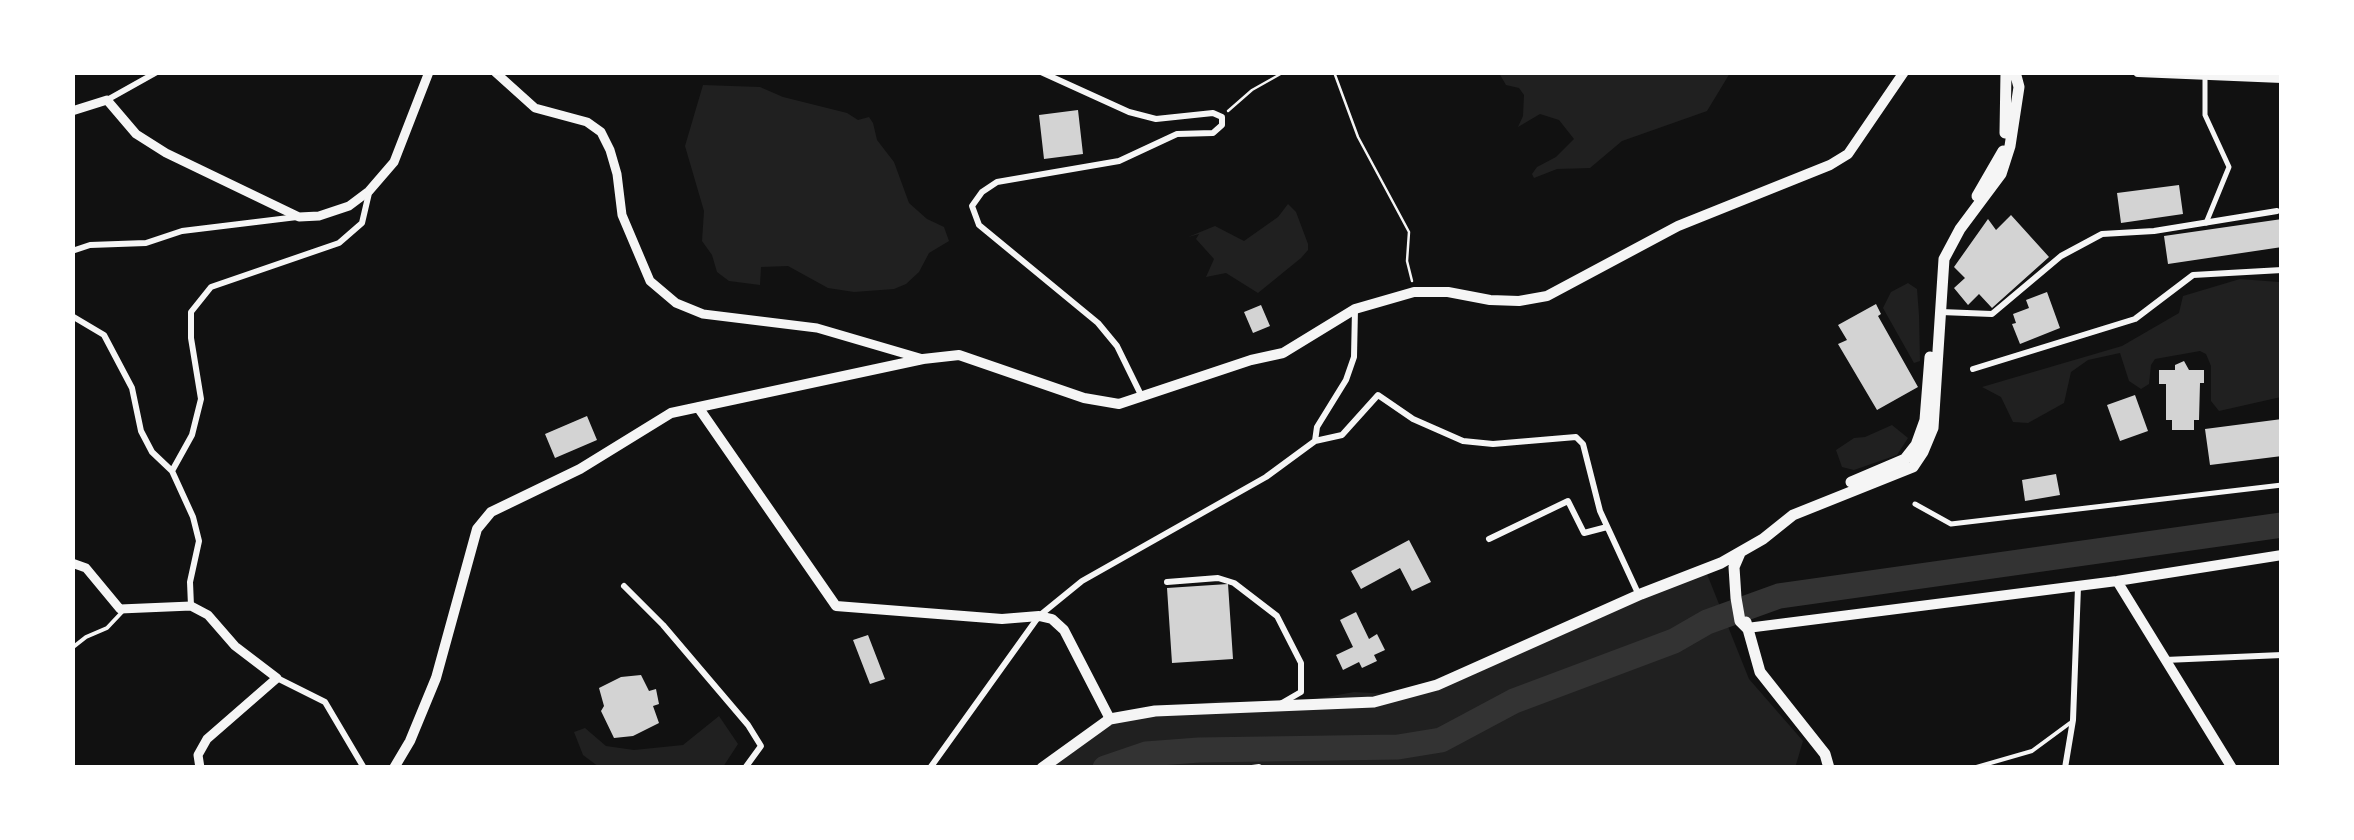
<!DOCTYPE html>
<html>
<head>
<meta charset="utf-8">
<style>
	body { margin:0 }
	#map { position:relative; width:2354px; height:840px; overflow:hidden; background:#111; font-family:Raleway,sans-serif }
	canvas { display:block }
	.frame { position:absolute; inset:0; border:75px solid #fff; pointer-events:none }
</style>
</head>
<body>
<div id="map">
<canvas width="2354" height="840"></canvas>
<div class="frame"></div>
</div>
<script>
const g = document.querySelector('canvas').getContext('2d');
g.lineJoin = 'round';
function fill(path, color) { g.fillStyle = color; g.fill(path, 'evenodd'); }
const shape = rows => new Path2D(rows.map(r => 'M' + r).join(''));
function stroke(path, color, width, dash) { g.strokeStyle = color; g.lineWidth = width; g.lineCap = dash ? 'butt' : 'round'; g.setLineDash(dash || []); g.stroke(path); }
const green = shape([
	[1499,73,1499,72,1730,73,1707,111,1622,141,1590,168,1557,169,1534,178,1532,174,1537,167,1556,157,1574,139,1559,120,1540,114,1518,127,1523,116,1524,95,1519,88,1506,85],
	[703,85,760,87,783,97,847,113,858,120,869,117,873,123,877,140,894,162,909,203,927,219,944,227,949,241,929,253,919,272,906,284,894,289,854,292,828,288,788,266,761,267,760,285,729,281,717,272,712,255,702,241,704,211,685,146],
	[1288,204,1296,212,1308,244,1308,250,1301,258,1258,293,1226,273,1206,277,1214,259,1196,239,1199,234,1188,237,1215,226,1244,241,1278,217],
	[2240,279,2279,282,2281,397,2219,411,2211,401,2211,366,2206,354,2200,351,2155,359,2151,365,2149,384,2141,389,2129,381,2120,353,2088,360,2071,372,2064,403,2028,423,2013,422,2001,397,1982,387,2122,346,2179,313,2183,296],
	[1908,283,1917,289,1919,315,1920,361,1914,363,1883,308,1891,292],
	[1892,425,1908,438,1897,455,1854,470,1842,467,1836,450,1854,438,1865,437],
	[1707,574,1749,679,1803,741,1795,768,1051,768,1110,720,1218,701,1277,706,1354,692,1389,694,1431,681,1661,587],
	[719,716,738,744,723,767,599,767,583,755,574,732,585,728,606,746,634,750,683,745]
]);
const river = shape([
	[1105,768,1146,754,1199,750,1398,747,1441,740,1514,701,1674,641,1707,622,1779,596,2282,525]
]);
const building = shape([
	[1078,110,1083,154,1044,159,1039,115],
	[2179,185,2183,214,2121,223,2117,193],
	[2011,215,2049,257,1992,308,1979,294,1968,305,1954,288,1965,278,1954,267,1988,219,1996,230],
	[2282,219,2282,247,2168,264,2164,236],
	[2047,292,2060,328,2020,344,2012,324,2016,323,2013,314,2029,308,2026,300],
	[1876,304,1881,314,1878,316,1918,387,1877,410,1838,344,1847,340,1838,325],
	[1261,305,1270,326,1253,333,1244,312],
	[2184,361,2189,370,2204,370,2204,383,2200,383,2199,420,2194,420,2194,430,2172,430,2172,420,2166,420,2166,384,2159,384,2159,370,2175,370,2175,365],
	[2135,395,2148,431,2120,441,2107,405],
	[587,416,597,440,555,458,545,434],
	[2282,419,2282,456,2210,465,2205,429],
	[2056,474,2060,495,2025,501,2022,480],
	[1409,540,1431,582,1412,591,1400,568,1361,589,1351,571],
	[1228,584,1233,659,1172,663,1167,588],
	[1356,612,1369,639,1377,634,1385,650,1374,655,1377,661,1362,668,1359,662,1343,670,1336,655,1353,647,1340,620],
	[868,635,885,679,870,684,853,640],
	[641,675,649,691,656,689,659,704,653,706,659,723,633,736,614,738,601,711,604,706,599,688,621,677]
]);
const path = shape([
	[1334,72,1358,137,1409,232,1407,261,1412,281],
	[1228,111,1252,90,1284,72]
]);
const service = shape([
	[72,648,86,637,107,628,124,610],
	[1973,768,2032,751,2070,723]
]);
const pedestrian = shape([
	[2205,76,2205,115,2229,167,2206,223],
	[1915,504,1951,524,2282,485]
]);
const minor = shape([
	[1041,72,1129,112,1156,119,1213,113,1222,117,1222,125,1213,133,1177,134,1119,161,997,182,982,192,972,206,979,225,1098,323,1117,346,1142,397],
	[107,100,157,72],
	[72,251,90,245,146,243,182,231,297,217],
	[1355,309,1354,357,1346,380,1317,427,1315,441,1342,435,1378,395,1413,419,1463,441,1493,444,1576,437,1583,444,1600,511,1637,591],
	[1941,312,1992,314,2061,256,2102,234,2154,231,2277,211],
	[72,316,104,335,132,388,141,431,152,452,172,471],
	[1973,369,2135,319,2193,275,2282,270],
	[1489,539,1568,501,1584,533,1607,527],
	[1167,582,1218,578,1234,583,1277,616,1301,663,1301,692,1282,703],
	[624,586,663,625,748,725,761,746,745,768],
	[191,606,190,582,199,541,193,517,172,471,192,435,201,399,191,338,191,312,211,287,339,243,362,223,369,193],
	[2165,660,2282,655],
	[277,678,325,702,364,768],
	[930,768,1039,616,1082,581,1266,477,1315,441],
	[1252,768,1259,767],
	[2065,768,2073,720,2078,587]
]);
const tertiary = shape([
	[495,72,535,108,587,122,601,132,610,150,617,174,622,215,650,281,676,303,703,314,817,328,923,359],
	[72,111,107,100,136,134,166,153,299,217,319,216,349,206,369,191,394,162,429,72],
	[72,563,86,568,120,609,191,606,208,615,235,646,277,678,207,739,198,755,200,768]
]);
const secondary = shape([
	[2138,72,2282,78],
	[698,407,836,606,1002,619,1039,616,1052,619,1064,630,1110,719],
	[2117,581,2232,768],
	[1747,628,2117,581,2282,555],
	[394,768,410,741,436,678,477,529,491,512,580,469,671,413,923,359,959,355,1084,398,1119,404,1251,360,1283,353,1355,309,1414,292,1448,292,1490,300,1519,301,1547,296,1678,226,1830,165,1848,154,1904,72]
]);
const primary = shape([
	[2005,133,2006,72],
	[1977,196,2003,151],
	[1851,482,1905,459,1916,445,1925,420,1930,357],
	[1740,553,1734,567,1736,598,1740,621,1747,628],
	[1746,622,1760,672,1825,754,1829,768],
	[1042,768,1110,719,1155,711,1374,702,1437,685,1641,594,1721,563,1763,539,1793,515,1913,467,1923,452,1933,428,1944,259,1960,229,2001,174,2010,146,2019,87,2015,72]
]);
fill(green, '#202020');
stroke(river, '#333', 25);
fill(building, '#d3d3d3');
stroke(path, '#f5f5f5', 2.5);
stroke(service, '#f5f5f5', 4);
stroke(pedestrian, '#f5f5f5', 5);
stroke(minor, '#f5f5f5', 6);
stroke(tertiary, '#f5f5f5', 9);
stroke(secondary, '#f5f5f5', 10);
stroke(primary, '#f5f5f5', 11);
</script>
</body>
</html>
